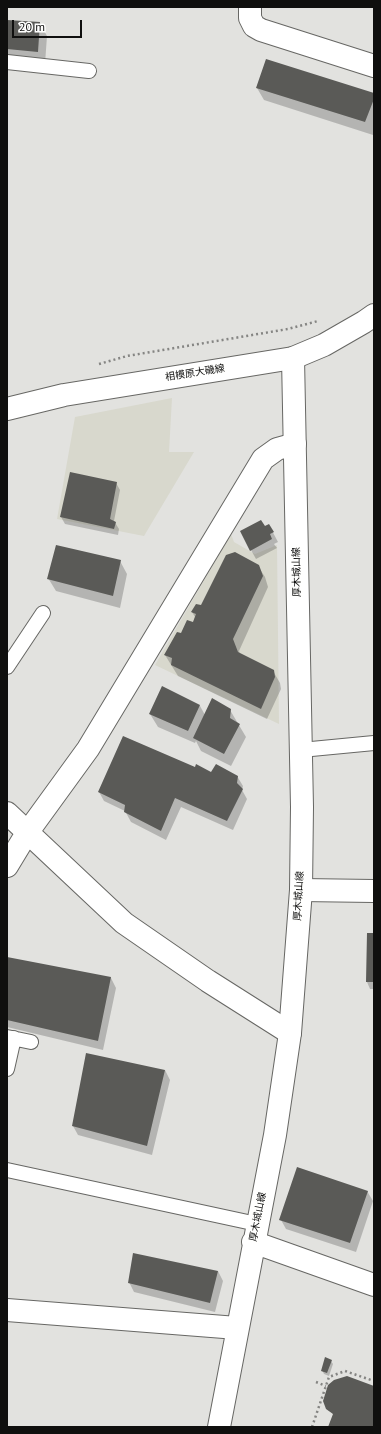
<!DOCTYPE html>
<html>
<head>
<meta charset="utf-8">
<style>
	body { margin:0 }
	#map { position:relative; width:381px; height:1434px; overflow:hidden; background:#e2e2df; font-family:"PT Sans",sans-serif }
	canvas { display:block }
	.frame { position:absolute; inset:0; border:8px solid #0f0f0e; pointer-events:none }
	.scale { position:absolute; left:12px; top:20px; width:70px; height:18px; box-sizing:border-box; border:2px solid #0f0f0e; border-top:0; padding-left:5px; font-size:12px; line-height:14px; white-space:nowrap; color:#0f0f0e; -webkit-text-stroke:3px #fffffe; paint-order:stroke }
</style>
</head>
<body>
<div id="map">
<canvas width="381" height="1434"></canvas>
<div class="frame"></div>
<div class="scale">20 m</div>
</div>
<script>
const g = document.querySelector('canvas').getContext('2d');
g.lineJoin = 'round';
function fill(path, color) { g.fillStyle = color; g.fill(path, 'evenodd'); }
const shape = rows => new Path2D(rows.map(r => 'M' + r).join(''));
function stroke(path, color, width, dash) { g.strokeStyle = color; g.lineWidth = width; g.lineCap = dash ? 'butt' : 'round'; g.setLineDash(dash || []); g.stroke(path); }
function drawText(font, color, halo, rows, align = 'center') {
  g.font = font + ' "PT Sans","Noto Sans JP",sans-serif'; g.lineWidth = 4; g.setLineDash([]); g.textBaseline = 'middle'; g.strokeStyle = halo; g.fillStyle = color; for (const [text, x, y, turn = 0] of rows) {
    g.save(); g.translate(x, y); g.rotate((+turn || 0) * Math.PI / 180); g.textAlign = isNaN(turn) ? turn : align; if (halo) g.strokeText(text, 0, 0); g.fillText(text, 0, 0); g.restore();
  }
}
const built = shape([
	[172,398,169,452,194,452,144,536,57,519,75,417],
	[231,534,234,542,255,554,277,545,279,724,155,665]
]);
const shadow = shape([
	[7,21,40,23,47,36,45,64,7,61],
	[257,88,374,94,374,131,373,135,264,100],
	[116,483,120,490,114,521,119,529,118,535,65,524,61,517],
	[269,525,278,542,274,544,277,548,256,559,241,532],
	[120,561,127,574,120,608,56,591,48,578],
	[258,566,265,577,268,587,239,651,240,654,273,671,280,683,281,689,267,719,178,676,165,655,182,635,193,623,195,617,192,612,202,606],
	[200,706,205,715,230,710,246,737,231,766,201,751,196,741,195,743,158,727,150,714],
	[196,769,211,773,237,776,243,786,242,790,247,799,233,830,181,807,166,840,131,822,125,811,104,801,99,792],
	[374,934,374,989,370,989,367,982],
	[7,958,111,978,116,988,103,1050,7,1027],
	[165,1070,170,1080,152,1155,78,1135,73,1126],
	[367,1191,373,1201,356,1252,286,1229,281,1220],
	[218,1271,223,1281,215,1312,134,1292,129,1282],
	[331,1361,333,1364,329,1376,324,1374,322,1370]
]);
const building = shape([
	[7,20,40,22,38,52,7,49],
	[266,59,374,93,374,99,365,122,256,88],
	[70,472,117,482,110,519,116,522,114,529,60,517],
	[261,520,265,526,269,524,274,532,270,534,272,539,250,551,240,531],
	[56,545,121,560,113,596,47,579],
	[235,552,259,565,263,576,233,639,238,652,274,670,275,677,261,709,171,665,172,658,164,655,177,632,181,633,187,620,193,622,196,614,191,612,196,604,201,605,226,555],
	[162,686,200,705,188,731,149,714],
	[212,698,231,709,230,718,240,724,224,754,193,738],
	[123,736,195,767,196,764,211,772,216,764,238,776,237,783,243,789,227,821,175,798,161,831,124,812,125,805,98,792],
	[367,933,374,933,374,982,366,982],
	[7,957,111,977,98,1041,7,1020],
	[86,1053,165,1070,147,1146,72,1126],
	[297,1167,368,1191,350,1243,279,1220],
	[133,1253,218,1271,210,1303,128,1283],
	[325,1357,332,1360,327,1373,321,1371],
	[347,1376,374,1386,374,1427,328,1427,333,1414,326,1409,323,1401,328,1385,334,1380]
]);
const path = shape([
	[99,364,127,356,288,329,318,321],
	[316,1382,326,1386],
	[312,1427,329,1377,345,1371,374,1381]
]);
const lane = shape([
	[7,62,89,71],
	[7,667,43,613],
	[301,750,374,743],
	[7,1037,31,1042],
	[7,1069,14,1038],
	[7,1170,257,1224]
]);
const street = shape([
	[250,7,250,18,254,26,261,30,374,66],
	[7,813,124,923,208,981,290,1033],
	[7,866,27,833,88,749,263,459,277,449,295,444],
	[301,890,374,891],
	[7,1310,237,1328]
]);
const secondary = shape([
	[253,1242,374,1285],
	[219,1427,275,1135,290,1033,301,890,302,807,293,358]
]);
const primary = shape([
	[7,409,64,395,293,358,324,345,364,322,374,315]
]);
const streetNames = [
	["相模原大磯線",195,373,-9],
	["厚木城山線",297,572,-91],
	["厚木城山線",299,896,-87],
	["厚木城山線",258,1217,-79]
];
fill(built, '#d8d8cd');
fill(shadow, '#0003');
fill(building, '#5a5a57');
stroke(lane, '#676764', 16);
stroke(street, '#676764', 24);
stroke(secondary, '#676764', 24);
stroke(primary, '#676764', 24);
stroke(path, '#858583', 2.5, [2, 3]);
stroke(lane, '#fff', 14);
stroke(street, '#fff', 22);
stroke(secondary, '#fff', 22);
stroke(primary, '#fff', 22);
drawText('10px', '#0f0f0e', '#fffffe', streetNames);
</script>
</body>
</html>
